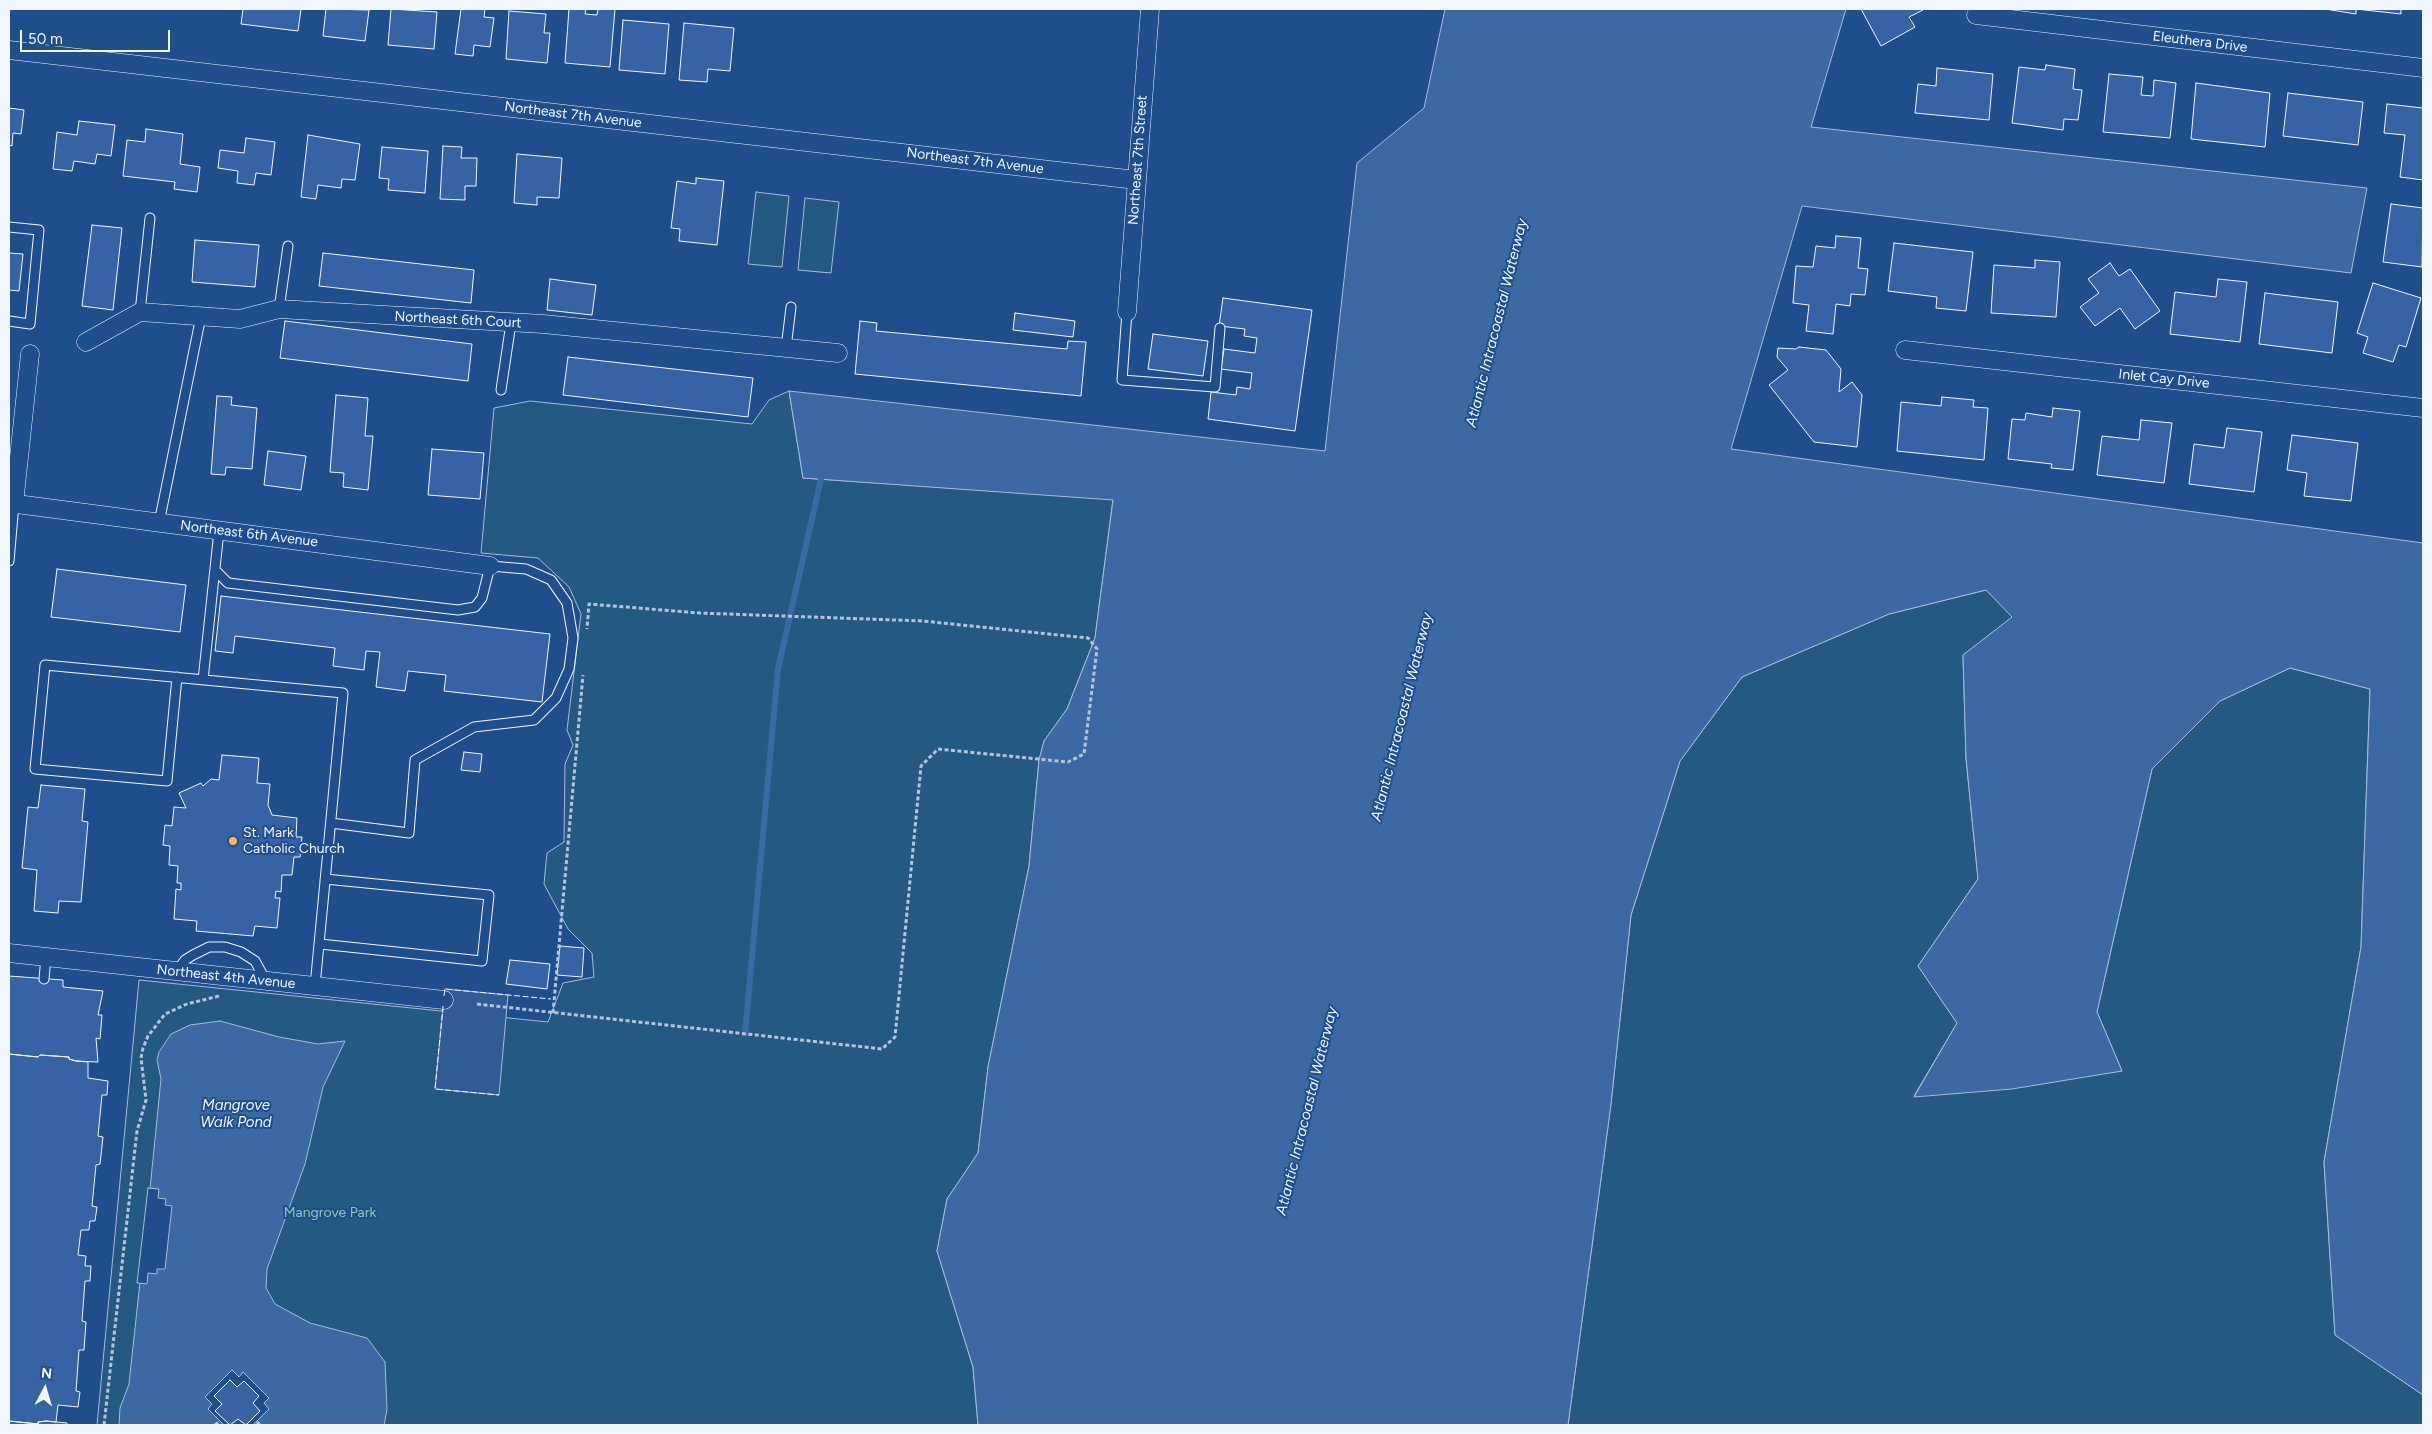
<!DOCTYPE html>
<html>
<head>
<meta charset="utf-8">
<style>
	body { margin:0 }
	#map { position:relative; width:2432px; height:1434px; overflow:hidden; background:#1f4e8c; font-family:Figtree,sans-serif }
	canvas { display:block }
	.frame { position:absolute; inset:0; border:10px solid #f2f6ff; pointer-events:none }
	.north { position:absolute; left:20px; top:1364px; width:50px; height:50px; -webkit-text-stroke:4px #1f4e8c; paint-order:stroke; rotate:6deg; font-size:14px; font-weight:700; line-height:20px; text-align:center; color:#f2f6ff }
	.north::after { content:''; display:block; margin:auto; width:18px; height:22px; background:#f2f6ff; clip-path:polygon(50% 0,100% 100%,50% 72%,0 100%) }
	.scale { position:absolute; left:20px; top:30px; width:150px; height:22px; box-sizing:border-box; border:2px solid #f2f6ff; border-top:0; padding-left:6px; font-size:15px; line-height:18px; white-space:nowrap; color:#f2f6ff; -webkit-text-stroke:4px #1f4e8c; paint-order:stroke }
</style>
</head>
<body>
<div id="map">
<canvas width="2432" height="1434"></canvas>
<div class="frame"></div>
<div class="north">N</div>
<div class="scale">50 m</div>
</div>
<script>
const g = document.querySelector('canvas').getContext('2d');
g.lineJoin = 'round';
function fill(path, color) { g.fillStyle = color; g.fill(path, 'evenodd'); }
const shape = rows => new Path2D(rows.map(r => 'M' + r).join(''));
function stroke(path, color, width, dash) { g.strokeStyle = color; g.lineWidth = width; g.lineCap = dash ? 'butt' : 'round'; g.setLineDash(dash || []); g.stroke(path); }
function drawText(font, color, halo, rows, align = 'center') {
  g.font = font + ' Figtree,sans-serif'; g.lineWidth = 4; g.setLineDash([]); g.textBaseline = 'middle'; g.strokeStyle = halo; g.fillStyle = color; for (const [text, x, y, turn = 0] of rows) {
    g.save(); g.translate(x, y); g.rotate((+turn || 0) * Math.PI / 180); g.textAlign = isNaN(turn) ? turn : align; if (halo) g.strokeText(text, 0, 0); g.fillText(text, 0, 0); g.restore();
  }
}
const green = shape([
	[756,192,789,196,782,267,748,264,756,192],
	[805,198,839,202,831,273,798,270,805,198],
	[789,391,803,478,1113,499,1095,638,1067,709,1044,741,1039,760,1029,866,988,1067,978,1153,947,1199,937,1251,973,1367,978,1425,97,1425,139,980,548,1022,563,983,594,977,592,953,568,929,544,884,547,853,564,842,565,764,573,745,567,730,581,614,569,587,538,558,481,553,494,408,530,401,752,424,769,400,789,391],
	[1986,590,2013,617,1963,655,1966,758,1978,879,1918,966,1957,1023,1914,1096,2122,1071,2097,1012,2152,769,2220,701,2290,668,2370,689,2361,947,2324,1162,2335,1335,2423,1395,2423,1425,1568,1425,1611,1104,1631,915,1680,761,1742,677,1889,614,1986,590]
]);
const parking = shape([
	[445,989,508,995,499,1095,435,1089,445,989]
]);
const water = shape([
	[1445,9,1846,9,1811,127,2367,188,2351,273,1802,206,1731,449,2423,543,2423,1395,2335,1335,2324,1162,2361,947,2370,689,2290,668,2220,701,2152,769,2097,1012,2122,1071,2012,1089,1914,1097,1957,1023,1918,966,1978,879,1966,758,1963,655,2012,617,1986,590,1889,614,1742,677,1680,761,1631,915,1611,1104,1568,1425,978,1425,973,1367,937,1251,947,1199,978,1153,988,1067,1029,866,1039,760,1044,741,1067,709,1095,638,1113,500,803,478,789,391,1325,451,1357,163,1424,108,1445,9],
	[220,1021,279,1037,318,1044,345,1041,323,1087,305,1164,267,1269,266,1288,275,1304,310,1323,367,1338,385,1362,387,1410,384,1425,119,1425,120,1408,129,1384,150,1189,161,1079,157,1060,159,1052,171,1034,190,1025,220,1021]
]);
const pier = shape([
	[148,1188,159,1189,158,1198,166,1199,165,1205,172,1206,165,1269,157,1269,157,1274,148,1273,147,1284,137,1283,148,1188],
	[232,1370,239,1377,243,1372,269,1398,264,1403,269,1409,253,1425,224,1425,208,1409,212,1404,205,1397,232,1370]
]);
const stream = shape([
	[745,1034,778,669,821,479]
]);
const building = shape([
	[243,9,301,9,298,31,241,24,243,9],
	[326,9,369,10,365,41,323,36,326,9],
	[391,9,437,12,434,49,388,45,391,9],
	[461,9,485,9,484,17,494,18,490,47,474,45,473,56,455,54,461,9],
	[569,9,586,9,585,14,597,15,598,9,615,9,610,67,565,63,569,9],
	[1861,9,1922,9,1923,10,1909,17,1915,27,1881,46,1861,9],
	[2325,9,2401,9,2401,14,2356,9,2356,14,2325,9],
	[509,11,546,14,544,33,550,33,547,63,506,59,509,11],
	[623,20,669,24,665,74,619,70,623,20],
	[684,23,734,28,730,71,708,69,707,82,679,80,684,23],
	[2046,65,2075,69,2073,89,2082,90,2078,120,2064,119,2063,130,2012,123,2019,67,2045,70,2046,65],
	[1937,68,1993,74,1989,120,1915,113,1918,84,1936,86,1937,68],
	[2109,74,2143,77,2141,95,2153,96,2154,80,2176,83,2170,138,2103,132,2109,74],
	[2196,83,2270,93,2265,147,2191,139,2196,83],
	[2288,93,2363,102,2358,145,2283,136,2288,93],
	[2387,104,2423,108,2423,180,2400,177,2405,135,2384,133,2387,104],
	[9,108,24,110,21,134,13,133,12,146,9,145,9,108],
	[79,121,115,125,111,156,97,154,95,164,74,161,72,171,53,169,57,132,77,135,79,121],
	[146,129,183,134,180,164,200,167,197,192,174,189,175,182,123,176,127,140,145,142,146,129],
	[308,135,360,144,355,180,342,179,341,188,318,185,316,199,301,197,308,135],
	[246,138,275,142,271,175,256,173,254,185,237,183,238,171,218,168,220,150,244,153,246,138],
	[443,146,462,147,461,158,477,158,476,186,465,186,465,200,440,199,443,146],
	[382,147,428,151,425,193,388,190,389,179,379,178,382,147],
	[517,154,562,158,559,198,537,197,537,205,514,203,517,154],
	[696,178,724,181,717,245,679,241,680,229,671,228,677,181,696,184,696,178],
	[2391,204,2423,208,2422,267,2383,262,2391,204],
	[92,225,122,228,113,310,82,306,92,225],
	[1836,236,1861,238,1858,268,1868,269,1865,295,1851,294,1850,306,1836,304,1833,334,1806,331,1809,305,1793,303,1796,266,1813,267,1816,246,1835,248,1836,236],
	[195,240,259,245,255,287,192,282,195,240],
	[1894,243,1973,252,1966,311,1936,308,1937,297,1888,291,1894,243],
	[9,253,23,254,19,291,9,290,9,253],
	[323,253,474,270,471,303,319,286,323,253],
	[2035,260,2060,262,2056,317,1991,313,1994,265,2035,268,2035,260],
	[2110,263,2119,276,2130,269,2160,311,2135,329,2120,308,2095,326,2080,307,2099,293,2088,279,2110,263],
	[550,279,596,285,592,315,547,310,550,279],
	[2218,279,2247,282,2240,342,2170,334,2175,292,2216,297,2218,279],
	[2373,283,2421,298,2406,347,2399,345,2393,362,2363,353,2368,337,2357,333,2373,283],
	[2265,293,2338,302,2332,353,2259,344,2265,293],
	[1223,298,1312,310,1295,431,1208,419,1211,392,1236,395,1237,387,1250,389,1252,373,1221,369,1224,349,1255,353,1257,338,1244,336,1245,329,1219,326,1223,298],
	[1015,313,1075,321,1073,337,1013,330,1015,313],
	[285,321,472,344,468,381,280,358,285,321],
	[860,321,877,323,876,331,1067,349,1068,341,1086,342,1081,396,855,374,860,321],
	[1153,334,1208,341,1203,376,1148,369,1153,334],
	[1799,347,1826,350,1841,369,1839,392,1852,382,1862,395,1857,447,1814,442,1769,385,1788,370,1777,357,1778,348,1796,349,1799,347],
	[568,357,753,378,748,417,563,395,568,357],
	[336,395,368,398,365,436,373,436,368,490,343,487,344,473,330,472,336,395],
	[217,396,232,397,231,405,257,408,252,469,226,467,225,475,211,474,217,396],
	[1942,397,1974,400,1973,407,1988,408,1984,460,1897,451,1901,402,1941,406,1942,397],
	[2053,408,2080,411,2073,470,2051,468,2052,464,2008,459,2012,419,2025,420,2026,413,2052,417,2053,408],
	[2141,420,2172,423,2164,483,2097,475,2102,436,2139,440,2141,420],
	[2227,428,2262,432,2254,492,2189,484,2194,444,2224,448,2227,428],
	[2292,435,2358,443,2351,501,2304,496,2307,473,2287,470,2292,435],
	[432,449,484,453,480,499,428,495,432,449],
	[268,451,306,456,301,490,264,485,268,451],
	[57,569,186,585,180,632,51,617,57,569],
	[221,596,550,634,542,702,444,691,446,675,408,671,405,691,376,687,380,652,366,651,364,670,333,666,335,648,235,636,233,653,215,651,221,596],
	[464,752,482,754,480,772,461,770,464,752],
	[222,755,259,758,257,783,270,784,268,805,272,815,297,818,296,837,302,837,300,857,294,857,292,875,282,875,281,892,276,891,275,898,280,898,277,928,255,926,253,936,196,931,197,921,174,919,176,889,181,890,181,883,177,883,178,866,169,865,170,846,163,845,165,825,172,826,174,807,186,808,179,793,201,783,203,786,211,779,219,780,222,755],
	[41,785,85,789,82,821,88,822,81,902,59,901,58,913,34,911,37,870,22,868,28,807,38,808,41,785],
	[560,946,584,948,582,977,557,975,560,946],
	[510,960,550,964,547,989,506,984,510,960],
	[9,976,63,980,63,987,103,991,98,1015,102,1015,100,1039,96,1038,98,1062,76,1061,69,1059,69,1057,40,1055,38,1057,9,1054,9,976],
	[9,1054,38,1057,40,1055,69,1057,69,1059,76,1061,88,1062,88,1078,108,1081,107,1095,102,1095,98,1136,103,1137,100,1164,96,1165,92,1206,97,1207,95,1221,90,1221,89,1230,81,1230,78,1255,86,1256,85,1266,91,1266,90,1281,85,1281,82,1321,86,1322,84,1350,79,1350,76,1391,80,1392,78,1407,58,1405,56,1422,46,1421,38,1422,38,1424,9,1421,9,1054],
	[230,1380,237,1387,244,1381,259,1396,253,1403,260,1411,246,1425,238,1419,230,1425,215,1411,222,1404,214,1396,230,1380],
	[9,1421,38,1424,38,1422,46,1421,67,1423,67,1425,9,1425,9,1421]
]);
const path = shape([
	[477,1004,882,1049,895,1037,921,766,938,749,1068,762,1084,754,1097,649,1088,638,923,621,699,613,589,604,587,629],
	[553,1013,583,675],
	[257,1422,260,1425],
	[104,1425,137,1131,146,1100,141,1058,143,1048,148,1036,165,1014,187,1004,219,996],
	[215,1425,220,1421]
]);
const service = shape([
	[9,227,39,230,30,324,9,321],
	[279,309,288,246],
	[140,312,150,218],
	[1127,312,1122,380,1215,387,1220,328],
	[786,348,791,307],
	[501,390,511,323],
	[159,523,201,316],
	[9,561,14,504],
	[215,570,228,583,458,610,475,607,482,598,490,566,526,569,551,580,567,603,573,638,569,669,556,698,534,720,474,727,415,760,409,833,331,823],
	[177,677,167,781,35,769,45,665,343,693,315,986],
	[203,680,219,531],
	[320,944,482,961,489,895,325,879],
	[177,971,185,960,193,955,209,947,225,947,241,952,255,961,266,981],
	[44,979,46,957]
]);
const minor = shape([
	[1976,15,2423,68],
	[9,50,1136,180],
	[1127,312,1150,9],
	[86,342,140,312,240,319,279,309,543,324,838,353],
	[1905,350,2423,408],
	[9,503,490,566],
	[14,504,30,354],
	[9,953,444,1000]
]);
const fence = shape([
	[444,996,445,989,551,999],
	[443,1006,435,1089,499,1095]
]);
const markers = [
	[233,841,5,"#ffb74d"]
];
const streetNames = [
	["Eleuthera Drive",2200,42,7],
	["Northeast 7th Avenue",573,115,7],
	["Northeast 7th Street",1138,160,-86],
	["Northeast 7th Avenue",975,161,7],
	["Northeast 6th Court",458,320,3],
	["Inlet Cay Drive",2164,379,6],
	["Northeast 6th Avenue",249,534,7],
	["Northeast 4th Avenue",226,977,6]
];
const poiNames = [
	["St. Mark",243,833],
	["Catholic Church",243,849]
];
const parkNames = [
	["Mangrove Park",330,1213]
];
const waterNames = [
	["Atlantic Intracoastal Waterway",1497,323,-76],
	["Atlantic Intracoastal Waterway",1402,717,-76],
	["Mangrove",236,1106],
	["Walk Pond",236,1123],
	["Atlantic Intracoastal Waterway",1307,1111,-76]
];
fill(green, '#245a82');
stroke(green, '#a8bbd7', 1);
fill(parking, '#305b95');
stroke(parking, '#a8bbd7', 1);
fill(water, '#3b69a3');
stroke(water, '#a8bbd7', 1);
fill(pier, '#1f4e8c');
stroke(pier, '#a8bbd7', 1);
stroke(stream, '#3b69a3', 6);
fill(building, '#3563a3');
stroke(building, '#f2f6ff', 1);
stroke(service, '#f2f6ff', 11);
stroke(minor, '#f2f6ff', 19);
stroke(path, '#b3c4dc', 3, [4, 2.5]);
stroke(service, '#1f4e8c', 9);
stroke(minor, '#1f4e8c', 18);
stroke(fence, '#f2f6ff', 1, [6, 2.5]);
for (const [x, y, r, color] of markers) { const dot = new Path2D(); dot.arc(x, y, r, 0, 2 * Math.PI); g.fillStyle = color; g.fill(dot); stroke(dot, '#1f4e8c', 2); }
drawText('14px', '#f2f6ff', '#1f4e8c', streetNames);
drawText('14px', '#f2f6ff', '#1f4e8c', poiNames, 'left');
drawText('14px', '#97c8a6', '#1f4e8c', parkNames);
drawText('italic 15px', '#f2f6ff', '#1f4e8c', waterNames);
</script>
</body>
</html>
